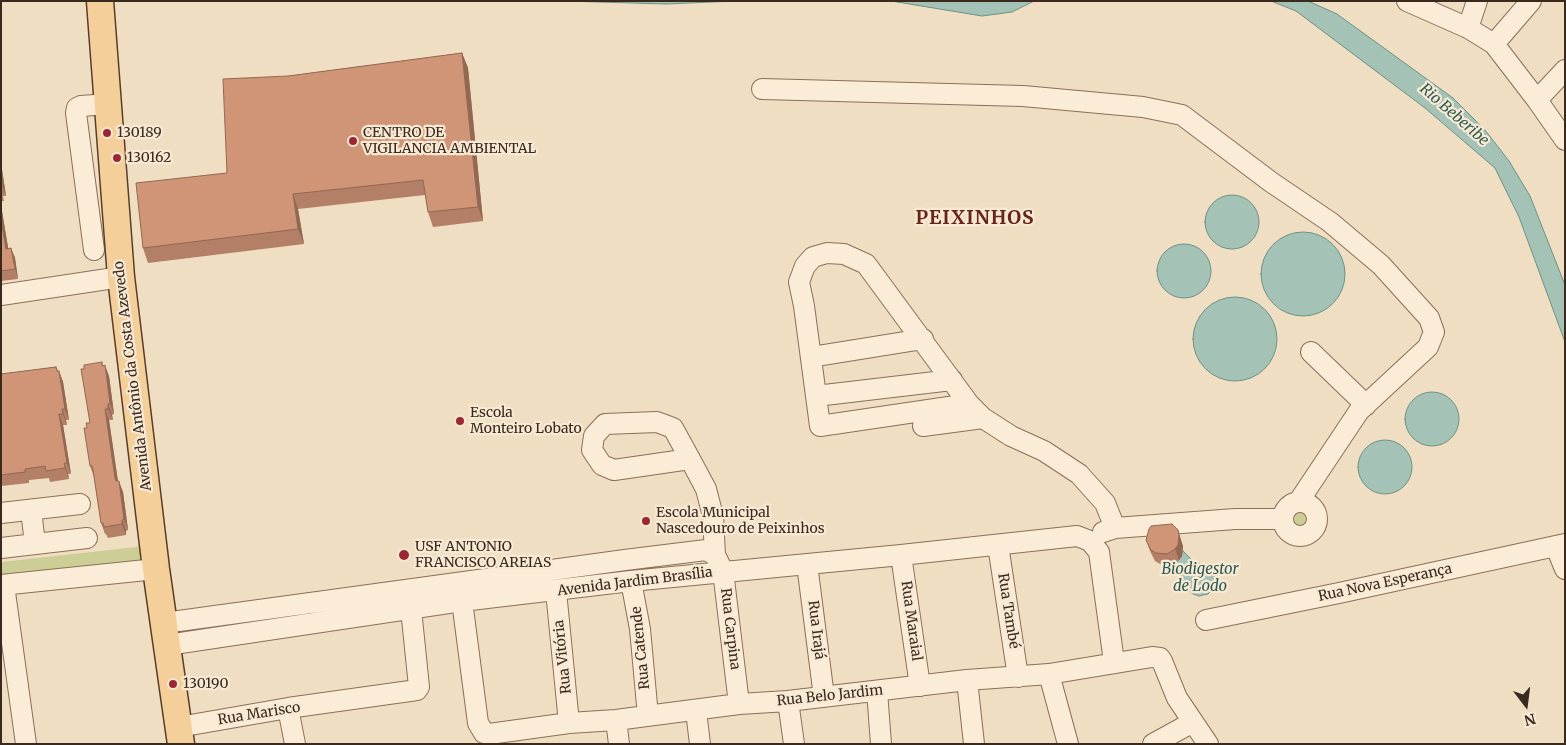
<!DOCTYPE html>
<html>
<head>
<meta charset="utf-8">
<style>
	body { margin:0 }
	#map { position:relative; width:1566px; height:745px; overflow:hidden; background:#f0dec3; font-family:Merriweather,serif }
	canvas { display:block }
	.frame { position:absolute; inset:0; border:2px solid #3a291d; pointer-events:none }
	.north { position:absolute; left:1501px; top:680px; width:50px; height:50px; -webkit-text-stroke:4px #f7e9d3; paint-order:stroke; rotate:165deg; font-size:14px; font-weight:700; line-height:20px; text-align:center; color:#3a291d }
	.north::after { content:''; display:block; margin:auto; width:18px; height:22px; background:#3a291d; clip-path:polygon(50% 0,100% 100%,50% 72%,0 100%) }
</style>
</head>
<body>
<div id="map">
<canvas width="1566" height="745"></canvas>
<div class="frame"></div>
<div class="north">N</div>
</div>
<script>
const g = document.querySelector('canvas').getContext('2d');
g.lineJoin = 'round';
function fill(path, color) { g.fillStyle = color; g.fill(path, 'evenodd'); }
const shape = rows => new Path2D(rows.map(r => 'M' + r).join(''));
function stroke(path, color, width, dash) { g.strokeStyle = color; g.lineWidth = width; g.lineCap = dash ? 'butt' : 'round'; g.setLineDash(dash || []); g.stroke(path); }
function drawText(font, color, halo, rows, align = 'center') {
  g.font = font + ' Merriweather,serif'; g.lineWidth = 4.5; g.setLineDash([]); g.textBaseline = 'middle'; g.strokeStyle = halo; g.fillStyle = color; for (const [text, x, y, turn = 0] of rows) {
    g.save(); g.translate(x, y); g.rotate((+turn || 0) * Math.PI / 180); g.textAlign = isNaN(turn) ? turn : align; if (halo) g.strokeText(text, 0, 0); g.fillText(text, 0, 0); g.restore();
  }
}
const green = shape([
	'1285 520a15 15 0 1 1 30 0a15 15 0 1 1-30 0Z',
	[145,546,147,560,1,576,1,562]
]);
const water = shape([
	[564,1,736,1,666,4,564,1],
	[891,1,1034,1,1012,12,982,16,891,1],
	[1271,1,1308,1,1337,14,1453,98,1485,130,1509,161,1530,196,1565,285,1565,342,1519,217,1495,168,1425,108,1296,11,1271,1],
	'1205 222a27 27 0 1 1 54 0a27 27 0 1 1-54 0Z',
	'1261 274a42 42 0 1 1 84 0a42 42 0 1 1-84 0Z',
	'1157 271a27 27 0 1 1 54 0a27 27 0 1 1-54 0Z',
	'1193 339a42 42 0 1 1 84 0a42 42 0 1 1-84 0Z',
	'1405 419a27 27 0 1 1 54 0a27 27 0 1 1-54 0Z',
	'1358 467a27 27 0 1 1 54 0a27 27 0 1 1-54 0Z',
	[1183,551,1195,563,1206,564,1214,571,1216,576,1215,586,1208,594,1199,596,1193,594,1185,587,1183,581,1173,564,1179,560,1183,551]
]);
const minor = shape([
	[1407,1,1468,28,1494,44,1537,100,1565,140],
	[1468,28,1477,1],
	[1494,44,1531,1],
	[762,89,1023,96,1143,107,1182,115,1271,182,1330,222,1381,265,1429,318,1434,332,1428,347,1359,411,1299,501],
	[1537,100,1565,70],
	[94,250,76,113,77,108,81,106,108,104],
	[1,295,121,277],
	[1311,352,1366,405],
	[811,357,923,339],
	[816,396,952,380],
	[969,404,820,426,804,306,799,282,805,266,813,257,827,253,844,254,866,264,969,404,983,418,1011,436,1044,451,1079,474,1105,503,1115,528],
	[923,426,983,418],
	[690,459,614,470,602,465,592,450,594,436,605,424,657,422,673,428,690,459,706,489,713,516,715,555,723,571,739,704],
	'1283 519a17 17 0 1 1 34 0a17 17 0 1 1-34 0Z',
	[31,510,35,544],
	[1,513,80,504],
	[1103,532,1115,528,1235,519,1282,519],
	[998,545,1018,677],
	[1556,547,1565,569],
	[1,548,87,538],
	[901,555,920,686],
	[807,564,824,697],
	[631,581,640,629,648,716],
	[1,585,156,569],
	[4,585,26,744],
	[556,591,569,723],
	[462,601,478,723,484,733,489,734,569,723,616,720,739,704,788,701,967,680,1049,674,1152,657,1160,658,1162,661,1177,698,1208,744],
	[1206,620,1339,593,1565,544],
	[164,623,625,560,706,550,715,555],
	[167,645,462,601,631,581,901,555,1077,536,1090,541,1099,552,1114,662],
	[1049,674,1068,744],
	[967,680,974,744],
	[877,691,881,744],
	[788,701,794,744],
	[288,708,295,744],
	[696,711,700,744],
	[616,720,619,744],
	[179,727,288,708,417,690,419,687,411,609],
	[1153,744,1193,722]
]);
const major = shape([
	[100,1,121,277,156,569,181,744]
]);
const wall = shape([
	[462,53,468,68,483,221,433,227,428,212,425,195,298,209,304,244,148,263,143,248,227,173,288,76],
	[1,163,6,196,3,196,4,201,1,201],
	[1,205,8,248,11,248,15,258,18,279,1,281],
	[103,366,109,376,114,414,112,415,113,420,109,420,118,481,123,492,128,530,126,531,126,535,108,538,106,534,105,534,101,523,94,477,90,466,87,428,90,423],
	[56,367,58,371,59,371,63,382,69,420,66,420,67,425,63,425,71,474,68,474,69,479,50,482,49,478,29,480,29,483,1,486,1,374],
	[1146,540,1183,546,1182,556,1179,560,1171,565,1160,564,1155,561,1150,551]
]);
const shadedWall = shape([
	[462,53,468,68,483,221,478,207],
	[1,163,6,196,2,185,1,177],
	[293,194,298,209,304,244,298,229],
	[1,205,10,259,6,249,1,219],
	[11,248,15,258,18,279,15,269],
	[102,362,106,373,105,365,109,376,114,414,110,403],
	[56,367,60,378,59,371,63,382,69,420,65,409],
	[108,404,112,415,113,420,108,409],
	[62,409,66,420,67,425,63,414],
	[105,409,109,420,119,489,115,478],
	[59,414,63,425,71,474,67,463],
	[64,463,68,474,69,479,65,468],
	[119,481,123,492,128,530,124,519],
	[122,520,126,531,126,535,122,524],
	[1178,530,1183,546,1182,556,1179,560,1175,549]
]);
const building = shape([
	[462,53,478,207,428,212,423,180,293,194,298,229,143,248,136,183,227,173,223,79,288,76,462,53],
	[1,219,6,249,11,248,15,269,1,271,1,219],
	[102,362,102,366,105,365,110,403,108,404,108,409,105,409,115,478,116,481,119,481,124,519,122,520,122,524,104,527,103,523,101,523,93,470,92,466,90,466,84,428,87,428,86,423,90,423,81,369,84,369,84,365,102,362],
	[56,367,57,371,59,371,65,409,62,409,63,414,59,414,67,463,64,463,65,468,46,471,45,466,25,469,25,472,1,475,1,374,56,367],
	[1172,524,1178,530,1179,535,1178,545,1175,549,1167,554,1156,553,1151,550,1146,540,1149,529,1151,526,1172,524]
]);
const markers = [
	[107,133,5,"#9c2632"],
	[353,141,5,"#9c2632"],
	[117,158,5,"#9c2632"],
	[460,421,5,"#9c2632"],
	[646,521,5,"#9c2632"],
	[404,555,6,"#9c2632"],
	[173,684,5,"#9c2632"]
];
const poiNames = [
	["130189",117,133],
	["CENTRO DE",363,133],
	["VIGILANCIA AMBIENTAL",363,149],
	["130162",127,158],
	["Escola",470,413],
	["Monteiro Lobato",470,429],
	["Escola Municipal",656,513],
	["Nascedouro de Peixinhos",656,529],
	["USF ANTONIO",415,547],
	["FRANCISCO AREIAS",415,563],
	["130190",183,684]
];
const streetNames = [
	["Avenida Antônio da Costa Azevedo",133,376,-97],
	["Avenida Jardim Brasília",635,582,-7],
	["Rua Nova Esperança",1385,583,-12],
	["Rua També",1008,611,81],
	["Rua Maraial",911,621,82],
	["Rua Carpina",730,629,83],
	["Rua Irajá",816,630,83],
	["Rua Catende",641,648,-96],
	["Rua Vitória",563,657,-96],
	["Rua Belo Jardim",830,696,-6],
	["Rua Marisco",259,714,-9]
];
const waterNames = [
	["Rio Beberibe",1454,115,41],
	["Biodigestor",1200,570],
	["de Lodo",1200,587]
];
const districtNames = [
	["PEIXINHOS",975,219]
];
fill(green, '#cdce96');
fill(water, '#a5c2b7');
stroke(water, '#6b9184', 1);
stroke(minor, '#8b6f59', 22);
stroke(major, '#583d2d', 29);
stroke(minor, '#faecd6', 20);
stroke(major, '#f4cf99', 26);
fill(wall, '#b37f66');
fill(shadedWall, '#926853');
fill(building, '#d09477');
stroke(building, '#926853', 1);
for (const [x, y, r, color] of markers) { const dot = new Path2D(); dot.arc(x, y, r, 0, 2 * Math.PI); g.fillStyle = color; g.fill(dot); stroke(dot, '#f7e9d3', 2); }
drawText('14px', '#3a291d', '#f7e9d3', poiNames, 'left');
drawText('14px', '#3a291d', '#f7e9d3', streetNames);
drawText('italic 15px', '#2c5a53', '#f7e9d3', waterNames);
g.letterSpacing = '1px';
drawText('bold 19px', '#68241b', '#f7e9d3', districtNames);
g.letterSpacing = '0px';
</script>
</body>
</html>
